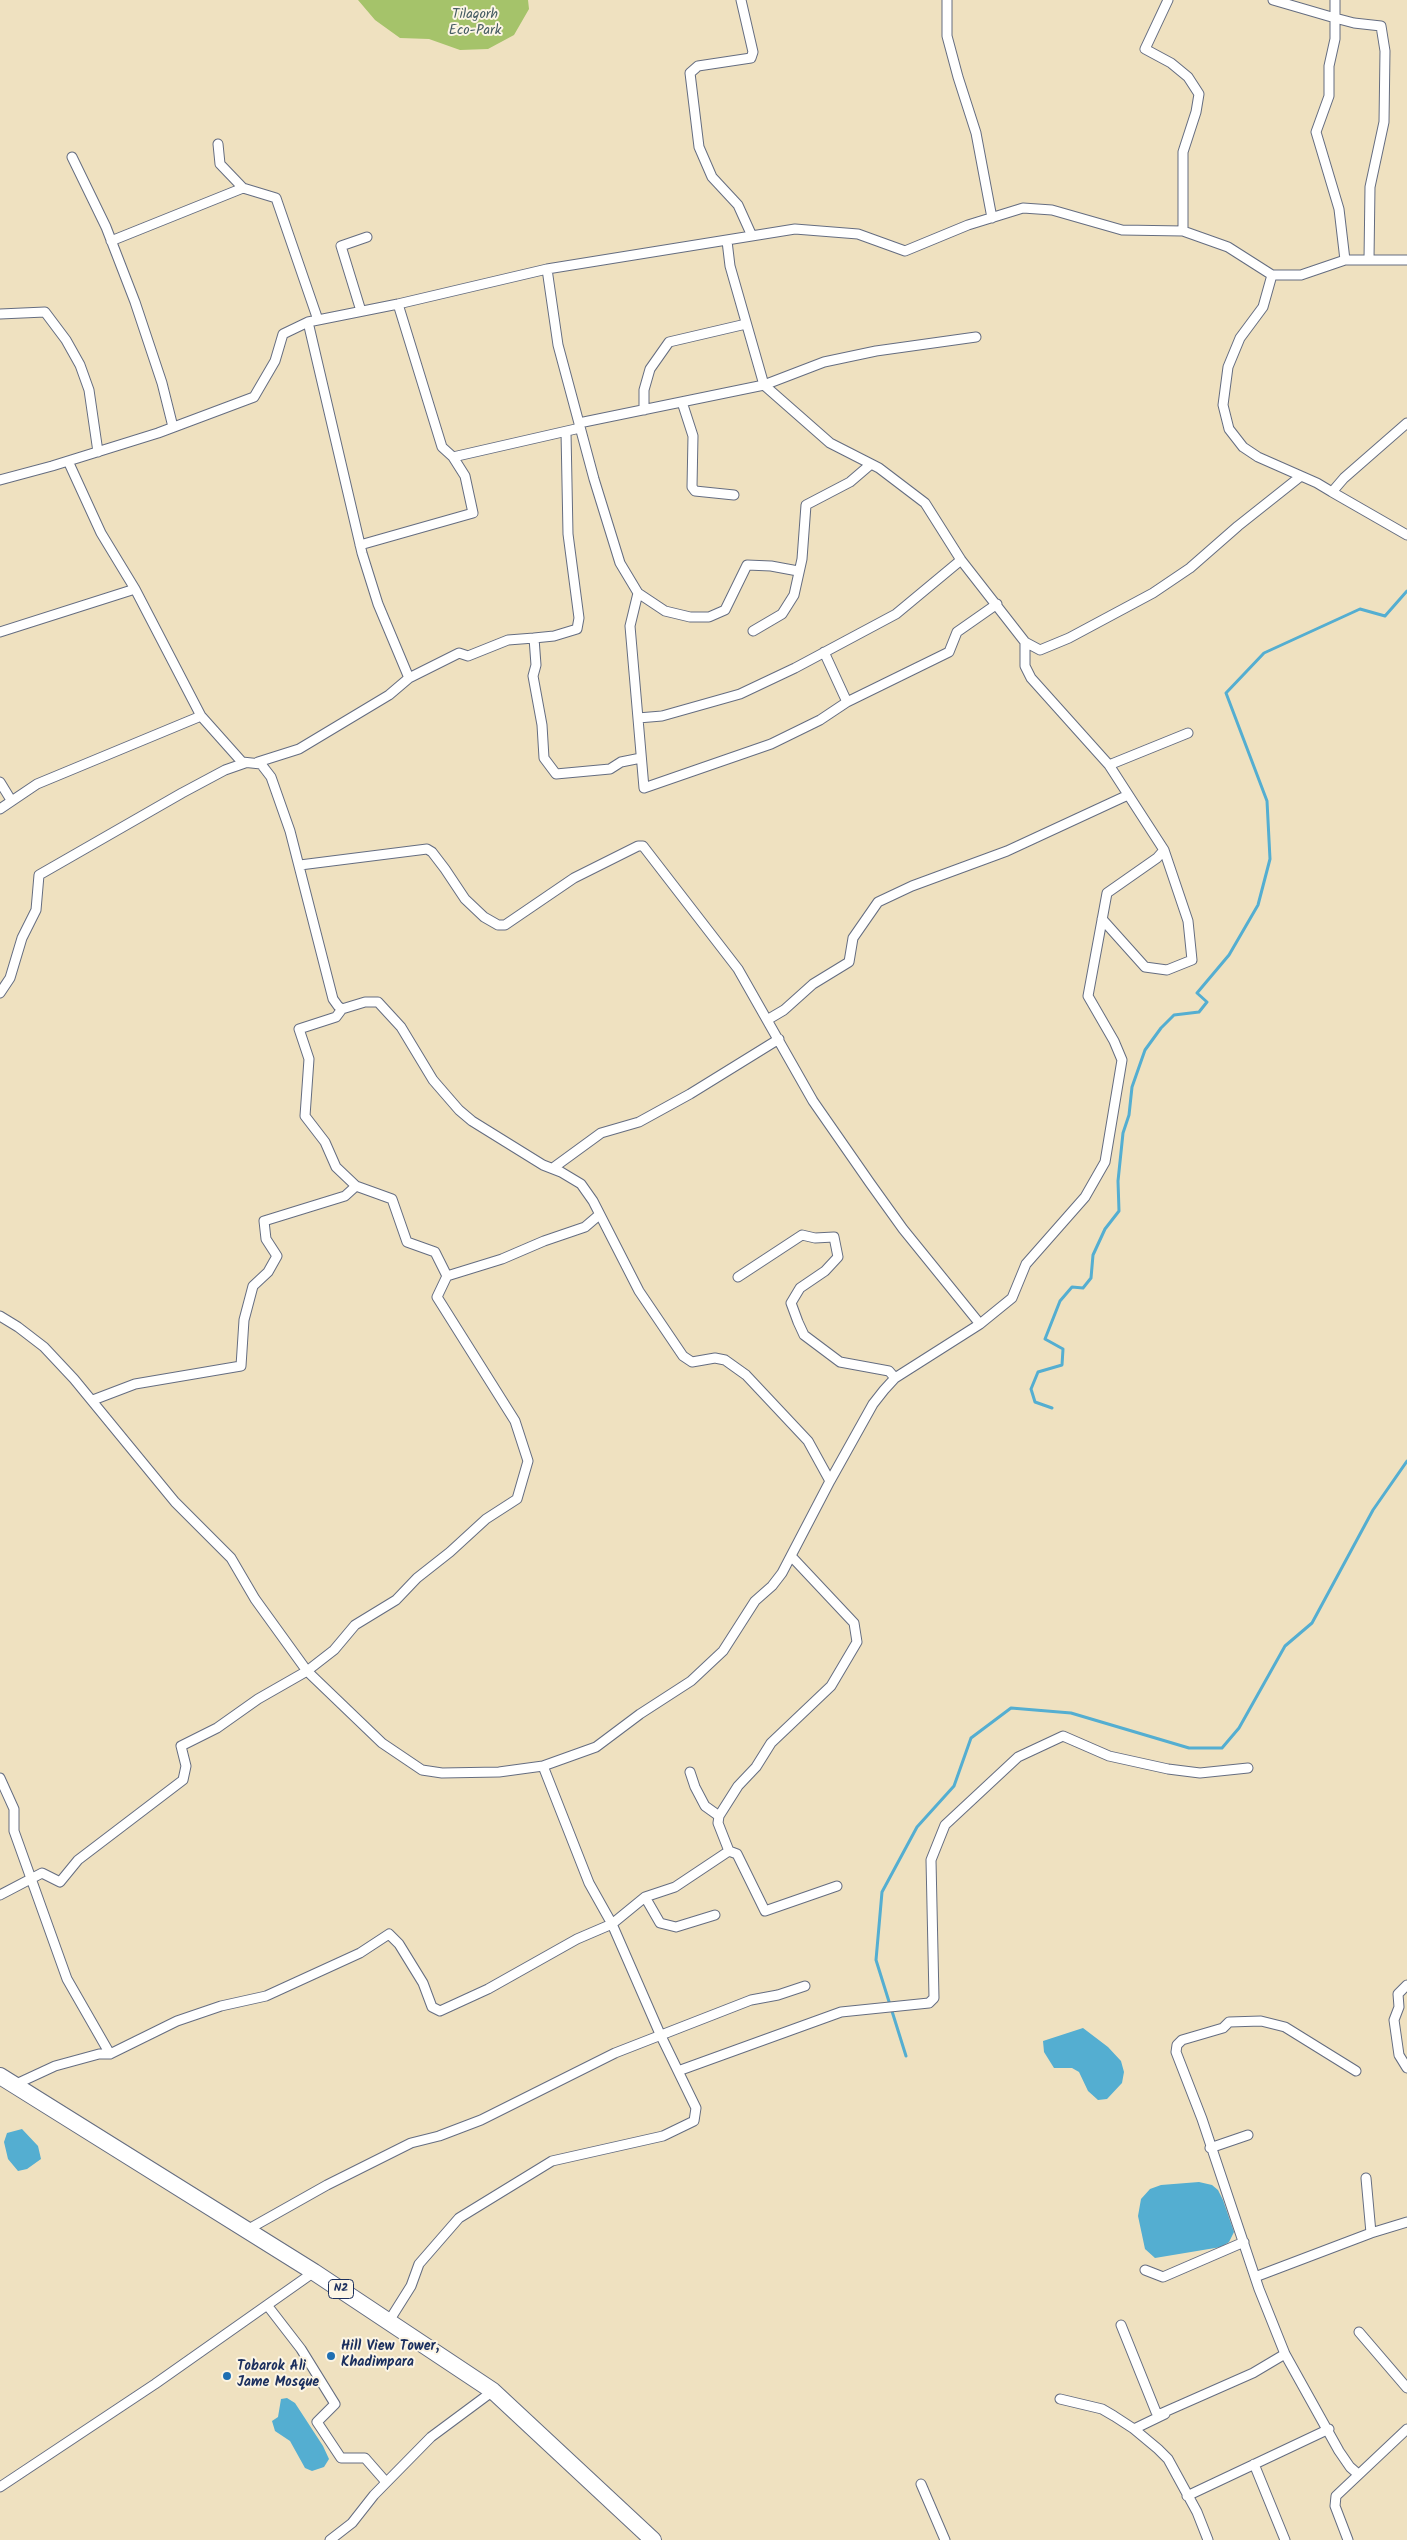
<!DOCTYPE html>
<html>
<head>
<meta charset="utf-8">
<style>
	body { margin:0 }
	canvas { display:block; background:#efe1c0 }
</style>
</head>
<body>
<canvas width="1407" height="2540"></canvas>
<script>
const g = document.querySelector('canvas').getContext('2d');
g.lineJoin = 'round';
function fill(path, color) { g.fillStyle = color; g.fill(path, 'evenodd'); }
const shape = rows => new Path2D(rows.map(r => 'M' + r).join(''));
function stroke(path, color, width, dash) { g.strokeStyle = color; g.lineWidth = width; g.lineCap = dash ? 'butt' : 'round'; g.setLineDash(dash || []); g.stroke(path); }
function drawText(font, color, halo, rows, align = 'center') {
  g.font = font + ' Kalam,sans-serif'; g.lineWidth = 4; g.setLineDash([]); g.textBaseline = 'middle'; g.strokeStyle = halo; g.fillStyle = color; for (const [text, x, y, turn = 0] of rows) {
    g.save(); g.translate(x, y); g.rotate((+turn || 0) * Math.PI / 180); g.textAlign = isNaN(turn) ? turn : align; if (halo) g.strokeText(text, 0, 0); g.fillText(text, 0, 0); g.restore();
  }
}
const green = shape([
	[358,0,528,0,529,9,514,35,488,49,460,50,429,39,400,38,375,20]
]);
const water = shape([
	[1083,2028,1108,2047,1121,2061,1124,2072,1122,2083,1107,2099,1098,2100,1088,2091,1079,2072,1072,2068,1054,2068,1044,2052,1043,2041],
	[22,2129,38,2146,41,2159,27,2169,18,2171,8,2159,4,2142,7,2133],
	[1199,2182,1212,2185,1218,2190,1223,2200,1234,2232,1229,2242,1221,2247,1155,2258,1145,2249,1138,2216,1141,2199,1150,2189,1161,2185],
	[287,2398,295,2403,323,2446,329,2459,324,2467,312,2471,305,2468,290,2441,275,2431,272,2421,278,2417,281,2399]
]);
const stream = shape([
	[1052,1408,1035,1402,1031,1389,1038,1372,1062,1365,1063,1349,1045,1339,1060,1301,1072,1287,1083,1288,1091,1278,1093,1255,1105,1229,1119,1211,1118,1181,1123,1133,1129,1115,1132,1087,1145,1050,1161,1028,1174,1015,1199,1012,1207,1002,1197,993,1229,955,1258,905,1270,859,1267,801,1226,693,1264,653,1360,609,1385,616,1407,591],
	[906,2056,876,1960,882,1892,917,1827,954,1786,971,1738,1011,1708,1071,1713,1189,1748,1222,1748,1239,1728,1285,1646,1312,1623,1373,1510,1407,1461]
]);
const street = shape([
	[741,0,753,52,751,58,698,66,690,73,699,147,712,177,738,205,752,236],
	[947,0,947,36,958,77,976,133,992,218],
	[1168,0,1145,49,1171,63,1188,77,1199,94,1196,112,1183,152,1183,231],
	[1273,0,1335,18,1335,39,1329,66,1329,96,1316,132,1339,209,1345,260],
	[1335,0,1335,18,1354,23,1381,26,1385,51,1384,122,1370,187,1369,259],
	[218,144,220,164,243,188,276,198,318,320],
	[72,157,106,227,135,302,162,383,173,427],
	[111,241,243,188],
	[547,269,558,345,594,479,620,563,638,593,665,611,690,617,709,617,725,610,747,565,771,566,798,571],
	[1272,275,1263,307,1240,338,1228,367,1223,405,1229,429,1243,447,1258,457,1317,483,1332,492,1344,478,1407,423],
	[361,311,341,246,367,237],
	[0,314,45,312,66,340,80,365,89,390,98,452],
	[682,402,693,436,692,487,695,491,734,495],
	[644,410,644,390,650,369,669,342,746,324],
	[579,423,764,385,824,362,876,351,976,337],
	[566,432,568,534,579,618,577,629,554,636,534,638,536,665,533,676,542,725,544,758,556,774,610,769,621,762,641,758],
	[453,457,580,428],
	[68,461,101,533,135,589,201,716],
	[0,480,52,466,158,433,254,397,275,361,283,334,308,322,398,304,547,269,795,229,858,234,905,251,968,225,1023,208,1052,210,1122,230,1183,231,1228,247,1272,275,1301,275,1345,260,1407,260],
	[1332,492,1407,535],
	[360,545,473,513,465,476,453,457,442,447,398,304],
	[638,593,630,626,644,788,771,744,820,720,847,702,949,652,957,632,997,604],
	[753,631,782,614,794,595,802,559,806,505,850,482,871,464],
	[0,632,135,589],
	[1025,642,1040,650,1069,638,1153,593,1190,568,1238,526,1301,476],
	[824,652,847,702],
	[409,678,459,653,468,656,508,640,534,638],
	[638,718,662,716,740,694,795,668,896,614,961,560],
	[258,762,299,749,389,695,409,678,378,604,362,553,308,322],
	[1109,765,1188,733],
	[0,782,11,800],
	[0,809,37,784,201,716,242,762,261,764,271,777,290,831,333,999,338,1006,342,1009,365,1002,378,1002,401,1027,433,1080,459,1110,472,1121,543,1165,561,1172,581,1184,593,1201,639,1291,683,1356,692,1362,715,1358,725,1360,746,1375,808,1441,830,1481],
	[300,865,427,849,432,852,445,869,465,899,484,917,498,925,505,925,574,878,638,846,643,846,738,969,813,1101,870,1183,903,1229,980,1324],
	[1102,919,1145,967,1167,970,1192,960,1188,921,1164,850],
	[0,993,10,978,22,938,36,910,39,875,182,793,225,770,245,763],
	[342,1009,336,1017,299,1029,309,1059,305,1116,325,1142,336,1167,356,1186,392,1199,407,1242,435,1252,447,1276,502,1259,544,1241,585,1227,599,1215],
	[767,1020,784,1010,813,984,849,962,853,938,878,902,912,886,1007,851,1128,795],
	[553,1168,601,1133,639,1122,690,1094,779,1039],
	[738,1277,802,1235,815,1238,834,1237,838,1257,825,1271,800,1288,791,1303,798,1322,804,1335,840,1362,889,1371,895,1378],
	[0,1316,18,1327,44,1347,74,1379,175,1502,231,1558,255,1599,307,1671,382,1743,422,1770,442,1773,499,1772,543,1766,596,1747,640,1714,691,1681,723,1651,755,1601,772,1586,782,1573,830,1481,873,1404,884,1390,895,1378,980,1324,1012,1298,1026,1264,1085,1197,1105,1162,1122,1060,1114,1041,1088,996,1107,893,1157,858,1164,850,1109,765,1031,678,1025,666,1025,642,961,560,925,503,879,468,830,443,764,385,730,266,727,241],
	[93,1400,135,1384,241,1366,244,1320,253,1286,268,1272,277,1256,266,1239,264,1221,345,1196,356,1186],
	[690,1772,695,1787,705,1806,719,1816],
	[0,1778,14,1809,14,1831,67,1979,110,2054],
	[729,1851,737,1854,765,1911,837,1886],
	[0,1895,42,1873,60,1882,78,1860,183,1780,186,1766,181,1746,217,1728,258,1699,307,1671,334,1650,355,1625,396,1600,417,1578,450,1552,486,1519,517,1499,528,1461,515,1421,437,1297,447,1276],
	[645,1897,660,1923,676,1927,715,1915],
	[1407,1985,1398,1994,1399,2007,1394,2020,1399,2055,1407,2068],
	[678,2071,841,2012,929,2003,934,1998,931,1860,945,1825,1018,1757,1063,1736,1109,1756,1168,1769,1200,1773,1248,1768],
	[1356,2071,1285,2027,1261,2021,1229,2022,1223,2028,1182,2040,1177,2045,1176,2052,1202,2119,1259,2289,1285,2354,1339,2451,1350,2467,1358,2474],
	[14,2085,55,2066,99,2054,110,2054,177,2021,221,2006,266,1996,360,1953,389,1934,399,1944,423,1983,432,2007,440,2011,488,1989,577,1939,612,1924,645,1897,675,1887,729,1851,718,1823,719,1816,738,1786,756,1767,771,1743,831,1686,857,1642,854,1623,791,1556],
	[1210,2148,1248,2135],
	[1366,2178,1371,2233],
	[247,2230,327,2185,411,2143,439,2136,481,2120,615,2053,751,2000,778,1995,805,1986],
	[1145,2270,1163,2277,1244,2242],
	[1255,2277,1371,2233,1407,2222],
	[267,2305,301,2349,335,2404,317,2422,341,2458,365,2458,386,2482],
	[389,2321,411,2286,419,2264,459,2218,552,2161,663,2136,694,2121,696,2108,660,2034,612,1924,589,1883,543,1766],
	[1121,2325,1156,2412,1160,2414,1253,2373,1285,2354],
	[1359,2332,1407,2388],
	[1060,2399,1102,2409,1114,2416,1134,2429,1158,2449,1168,2459,1197,2512,1208,2540],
	[1134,2429,1165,2414],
	[1254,2464,1285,2540],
	[921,2484,945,2540],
	[0,2487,155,2384,314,2272],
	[1187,2496,1329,2429],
	[330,2540,352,2523,374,2495,431,2437,493,2391],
	[1348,2540,1335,2506,1336,2496,1407,2429]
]);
const highway = shape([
	[0,2076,314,2272,493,2391,653,2540]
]);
const markers = [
	[331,2356,5,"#1f6fb2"],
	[227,2376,5,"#1f6fb2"]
];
const shields = [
	[341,2289,25]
];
const shieldNames = [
	["N2",341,2289]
];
const parkNames = [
	["Tilagorh",475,16],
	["Eco-Park",475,32]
];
const poiNames = [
	["Hill View Tower,",341,2348],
	["Khadimpara",341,2364],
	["Tobarok Ali",237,2368],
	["Jame Mosque",237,2384]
];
fill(green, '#a5c36a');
fill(water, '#54aed1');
stroke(stream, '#54aed1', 3);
stroke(street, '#656d80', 11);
stroke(highway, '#656d80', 18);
stroke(street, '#fff', 9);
stroke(highway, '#fff', 16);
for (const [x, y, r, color] of markers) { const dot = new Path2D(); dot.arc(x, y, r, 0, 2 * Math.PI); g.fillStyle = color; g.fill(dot); stroke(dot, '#fcf5e5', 2); }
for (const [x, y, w] of shields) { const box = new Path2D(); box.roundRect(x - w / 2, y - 9.5, w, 19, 4); g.fillStyle = '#fcf5e5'; g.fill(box); stroke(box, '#1b2f5e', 1); }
drawText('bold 12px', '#1b2f5e', null, shieldNames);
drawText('14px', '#445b62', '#fcf5e5', parkNames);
drawText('bold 14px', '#1b2f5e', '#fcf5e5', poiNames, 'left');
</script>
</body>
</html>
